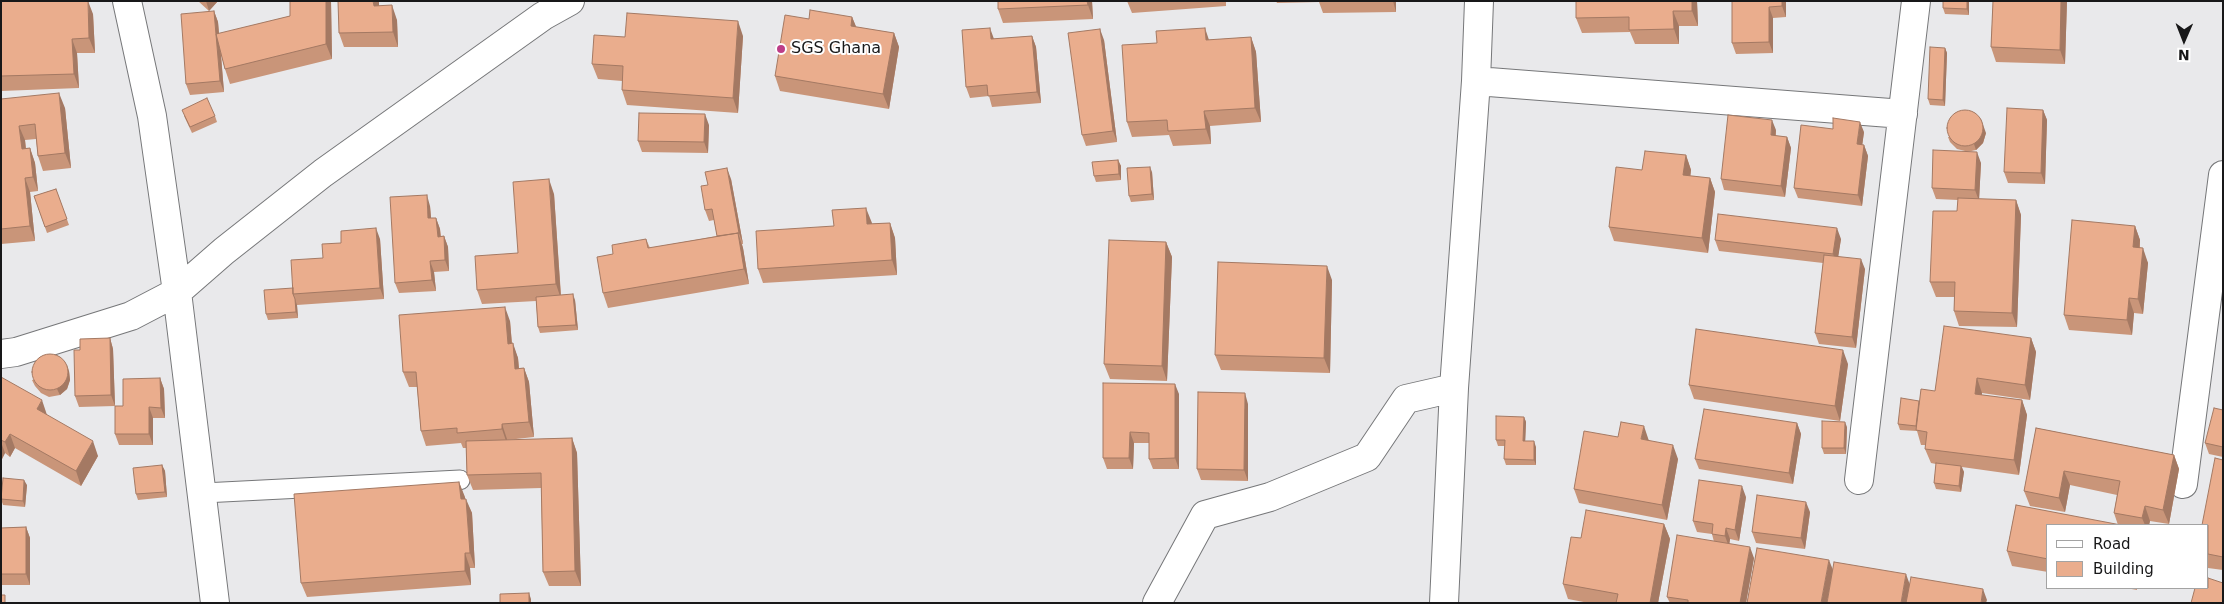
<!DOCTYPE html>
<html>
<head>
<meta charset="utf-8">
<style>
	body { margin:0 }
	#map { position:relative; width:2224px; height:604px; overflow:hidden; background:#e9e9eb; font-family:"DejaVu Sans",sans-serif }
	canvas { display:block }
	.frame { position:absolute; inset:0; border:2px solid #181819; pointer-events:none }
	.legend { position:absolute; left:2046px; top:524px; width:162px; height:65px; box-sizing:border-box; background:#fff; border:1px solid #a3a3a3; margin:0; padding:6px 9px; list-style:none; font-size:15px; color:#181819 }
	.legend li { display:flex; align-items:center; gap:10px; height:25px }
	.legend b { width:25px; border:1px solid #a3a3a3 }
	.north { position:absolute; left:2159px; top:15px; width:50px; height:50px; -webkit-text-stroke:4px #fff; paint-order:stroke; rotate:181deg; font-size:14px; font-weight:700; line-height:20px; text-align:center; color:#181819 }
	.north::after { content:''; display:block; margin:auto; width:18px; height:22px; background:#181819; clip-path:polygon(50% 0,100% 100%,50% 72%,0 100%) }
</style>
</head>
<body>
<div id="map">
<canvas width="2224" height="604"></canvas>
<div class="frame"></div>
<ul class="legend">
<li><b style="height:6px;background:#fff"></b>Road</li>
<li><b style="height:14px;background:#eaad8d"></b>Building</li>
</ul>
<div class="north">N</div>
</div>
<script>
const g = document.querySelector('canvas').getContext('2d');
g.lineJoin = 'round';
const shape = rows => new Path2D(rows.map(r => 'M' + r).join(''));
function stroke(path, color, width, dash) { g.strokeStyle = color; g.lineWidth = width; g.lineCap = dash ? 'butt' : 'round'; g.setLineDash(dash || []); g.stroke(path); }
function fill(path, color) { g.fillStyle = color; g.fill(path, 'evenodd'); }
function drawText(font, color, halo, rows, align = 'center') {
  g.font = font + ' "DejaVu Sans",sans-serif'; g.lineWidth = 4; g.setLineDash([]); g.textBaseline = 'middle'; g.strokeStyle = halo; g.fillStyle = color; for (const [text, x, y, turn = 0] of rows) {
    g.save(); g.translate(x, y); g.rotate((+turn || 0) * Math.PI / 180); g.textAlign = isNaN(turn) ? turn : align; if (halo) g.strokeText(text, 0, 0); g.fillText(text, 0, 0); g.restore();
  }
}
const service = shape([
	[203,493,460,480]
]);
const minor = shape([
	[127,1,152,116,177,292,215,603],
	[1476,81,1903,114],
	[1,354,16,352,131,316,177,292,224,251,323,173,543,16,570,1],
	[1859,480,1916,1],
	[2183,484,2223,175],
	[1157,603,1205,515,1270,497,1367,457,1406,399,1454,388],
	[1444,603,1454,388,1476,81,1479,1]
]);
const wall = shape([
	[1,1,34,2,93,14,95,53,77,53,79,88,1,91],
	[198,1,218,1,209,11],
	[331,1,332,59,230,84,225,69,221,54,224,92,190,95,186,84,214,11,218,22,219,34,290,16],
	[1092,1,1093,19,1003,23,998,9],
	[1127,1,1226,1,1226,6,1132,13],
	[1276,1,1396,1,1396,12,1323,13,1319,2,1277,3],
	[1697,1,1698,26,1679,26,1679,44,1635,44,1630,32,1582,33,1576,18],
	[1732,1,1786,1,1786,17,1773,18,1773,53,1736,54,1732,43],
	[1943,1,1969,1,1969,15,1945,14,1943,8],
	[1993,1,2067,1,2065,64,1996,62,1991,47],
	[379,6,397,20,398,47,344,47,339,33],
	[852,17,856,27,894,33,899,47,889,109,780,91,775,76,809,19],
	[743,36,738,113,627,105,622,90,622,81,598,79,592,64],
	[1032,36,1036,47,1041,103,992,107,989,96,970,98,966,87,994,39],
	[1251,37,1256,52,1261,122,1210,126,1211,144,1173,146,1169,135,1132,137,1127,122,1209,40],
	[1104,40,1117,142,1086,146,1082,135],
	[1945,48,1947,53,1945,106,1930,105,1928,99],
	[1,99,65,108,71,168,43,171,38,156,36,139,25,140,26,148,30,148,35,163,38,191,30,192,35,241,1,244],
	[2043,110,2047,120,2045,184,2008,183,2004,172],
	[184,116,215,116,217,122,192,133],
	[709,125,708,153,642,152,638,141],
	[1776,130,1776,136,1787,137,1791,148,1785,197,1724,190,1721,179],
	[1864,132,1862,145,1864,145,1868,156,1862,206,1798,198,1794,188],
	[1986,133,1983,143,1976,150,1967,152,1981,163,1979,199,2016,200,2021,215,2017,327,1959,326,1954,311,1954,297,1936,297,1930,282,1957,211,1958,200,1936,199,1932,188,1965,151,1957,149,1950,142,1948,137],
	[1686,155,1691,170,1690,176,1710,178,1715,192,1708,253,1614,241,1609,227,1642,170],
	[1118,160,1121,166,1121,180,1096,182,1094,176],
	[1152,172,1154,200,1131,202,1129,196],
	[731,179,743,244,742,244,743,248,749,284,608,308,603,293,613,254,646,239,650,248,717,236,714,220,709,221,705,210,708,185],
	[56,189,69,225,47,233,34,196],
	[554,194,561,295,575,300,578,330,540,333,538,327,536,301,482,304,477,290,518,253],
	[430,206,431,218,436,218,440,229,441,236,444,236,448,247,449,271,434,272,436,291,399,293,395,283],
	[872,223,872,224,890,223,895,238,897,275,763,283,758,269,834,226],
	[2135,226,2140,240,2140,248,2148,263,2143,314,2134,313,2132,335,2069,330,2064,315],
	[380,239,384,299,297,305,298,318,268,320,266,314,323,258],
	[1841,239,1838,256,1865,269,1856,348,1819,344,1815,333,1823,263,1719,251,1715,240],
	[1166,242,1172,257,1167,381,1110,379,1104,364],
	[1332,280,1330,373,1221,370,1215,355],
	[510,321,512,343,518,358,519,368,524,368,529,382,534,437,507,440,572,438,577,453,581,586,549,586,543,572,541,488,473,490,467,475,466,448,463,448,461,443,426,446,421,431,417,387,409,387,403,372],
	[110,338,113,349,115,406,123,406,160,378,164,389,165,418,153,418,153,445,119,445,115,434,115,406,79,407,75,396],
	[2031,338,2036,352,2030,400,1982,393,1982,395,2022,400,2027,415,2019,475,1962,467,1964,472,1961,492,1936,489,1934,483,1936,464,1931,463,1925,449,1926,445,1921,445,1917,431,1900,430,1898,424,1919,401,1920,403,1935,391],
	[1848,364,1840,421,1694,399,1689,385],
	[69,371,70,380,67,389,60,395,49,397,41,393,35,386,32,380],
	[1,377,47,415,98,456,81,486,15,448,10,457,5,453,1,461],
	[1103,383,1179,394,1179,469,1153,469,1149,459,1149,443,1134,443,1133,469,1107,469,1103,458],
	[1248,404,1248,481,1201,480,1197,469],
	[2223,410,2223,457,2209,454,2205,443],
	[1524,417,1526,422,1525,441,1536,447,1536,465,1506,465,1504,459,1505,446,1498,446,1496,440],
	[1797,423,1801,434,1793,484,1699,469,1695,459],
	[1847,427,1846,454,1824,454,1822,448],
	[2036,428,2174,455,2179,469,2169,524,2150,521,2149,525,2048,525,2048,572,2012,566,2007,551,2016,505,2118,525,2114,513,2117,495,2070,485,2065,512,2030,506,2024,491],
	[1618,437,1649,440,1678,459,1667,520,1579,503,1574,489],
	[2223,460,2223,570,2208,568,2208,525],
	[162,465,165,471,167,497,138,500,136,494],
	[459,482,465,499,472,513,475,568,470,568,471,585,307,597,301,583],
	[27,485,25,507,3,505,1,499],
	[1746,497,1739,541,1730,539,1729,544,1754,558,1746,603,1670,603,1667,597,1714,542,1712,534,1697,532,1693,521],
	[1810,512,1805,549,1756,543,1752,532],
	[1664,524,1670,539,1658,603,1589,603,1568,599,1563,584,1581,538],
	[26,527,30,538,30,585,1,585,1,528],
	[2126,588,2137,588,2137,590]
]);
const shadedWall = shape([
	[88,1,93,14,95,53,89,38],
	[206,1,218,1,209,11],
	[326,1,331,1,332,59,326,44],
	[373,1,379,1,379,20,374,6],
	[1087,1,1092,1,1093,19,1088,5],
	[1393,1,1396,1,1396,12],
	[1692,1,1697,1,1698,26,1692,11],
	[1782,1,1786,1,1786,17,1782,6],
	[1967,1,1969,1,1969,15,1967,9],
	[2061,1,2067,1,2065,64,2060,50],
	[392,5,397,20,398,47,393,32],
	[1769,7,1773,18,1773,53,1769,42],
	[214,11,218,22,224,92,220,81],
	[1673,11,1679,26,1679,44,1674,29],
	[852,17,858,31,851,26],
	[738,21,743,36,738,113,733,98],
	[990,28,994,39,991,39],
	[1205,28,1210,43,1206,40],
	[1100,29,1104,40,1117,142,1113,131],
	[894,33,899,47,889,109,883,94],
	[1032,36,1036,47,1041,103,1037,92],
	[1251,37,1256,52,1261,122,1255,108],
	[72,39,77,53,79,88,74,74],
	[1945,48,1947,53,1945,106,1943,100],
	[59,93,65,108,71,168,65,153],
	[2043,110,2047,120,2045,184,2041,173],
	[1204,111,1210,126,1211,144,1206,129],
	[705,114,709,125,708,153,704,142],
	[1981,119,1986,133,1983,143,1976,150,1974,144],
	[1772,120,1776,130,1774,146,1771,135],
	[1860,122,1864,132,1861,155,1857,144],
	[19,126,25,140,27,164,22,149],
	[1787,137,1791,148,1785,197,1781,186],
	[1864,145,1868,156,1862,206,1858,195],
	[30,148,35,163,38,191,33,177],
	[1977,152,1981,163,1979,201,1975,190],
	[1686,155,1691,170,1689,190,1683,175],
	[1118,160,1121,166,1121,180,1119,174],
	[1150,167,1152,172,1154,200,1152,194],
	[727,168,731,179,743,244,739,233],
	[25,178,30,192,35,241,30,226],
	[1710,178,1715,192,1708,253,1702,238],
	[549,179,554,194,561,299,556,284],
	[427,195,430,206,432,229,428,218],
	[2016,200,2021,215,2017,327,2012,313],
	[866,208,872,223,872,239,867,224],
	[436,218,440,229,441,247,438,237],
	[890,223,895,238,897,275,892,260],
	[2135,226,2140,240,2138,262,2133,247],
	[376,228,380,239,384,299,380,288],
	[1837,228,1841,239,1837,265,1833,254],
	[738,233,743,248,749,284,744,269],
	[444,236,448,247,449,271,445,260],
	[1166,242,1172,257,1167,381,1162,366],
	[2143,248,2148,263,2143,314,2138,299],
	[1861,259,1865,269,1856,348,1852,337],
	[430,261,434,272,436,291,432,280],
	[1327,266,1332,280,1330,373,1324,358],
	[573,294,575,300,578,330,576,325],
	[2129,298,2134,313,2132,335,2127,320],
	[295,299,297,305,298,318,296,312],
	[505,307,510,321,513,359,508,344],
	[110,338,113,349,115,406,111,395],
	[2031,338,2036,352,2030,400,2025,385],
	[513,343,518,358,520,383,515,369],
	[1843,350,1848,364,1840,421,1835,406],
	[67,365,69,371,70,380,67,389,60,395,57,389],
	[524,368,529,382,534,437,529,422],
	[160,378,164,389,165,418,161,408],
	[1977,378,1982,393,1980,409,1975,394],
	[1175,384,1179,394,1179,469,1175,458],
	[1245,393,1248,404,1248,481,1244,470],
	[42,400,47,415,42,424,37,409],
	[2022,400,2027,415,2019,475,2014,460],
	[149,407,153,418,153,445,149,434],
	[1524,417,1526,422,1525,447,1523,441],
	[1845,422,1847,427,1846,454,1844,448],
	[1797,423,1801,434,1793,484,1789,473],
	[502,424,507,439,507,444,502,429],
	[1644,426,1649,441,1641,439],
	[1130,432,1134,443,1133,469,1129,458],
	[10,434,15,448,10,457,5,442],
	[572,438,577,453,581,586,575,571],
	[93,441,98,456,81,486,76,471],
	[1534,441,1536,447,1536,465,1534,460],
	[1,442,5,453,1,461],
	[1673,445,1678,459,1667,520,1662,505],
	[2174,455,2179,469,2169,524,2163,510],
	[162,465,165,471,167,497,165,492],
	[1961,466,1964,472,1961,492,1959,486],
	[2064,471,2070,485,2065,512,2059,498],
	[24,480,27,485,25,507,23,501],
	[459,482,465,497,466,514,461,499],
	[1742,486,1746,497,1739,541,1735,530],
	[466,499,472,513,475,568,470,553],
	[1806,502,1810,512,1805,549,1801,538],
	[2145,506,2150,521,2149,525,2145,525,2142,518],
	[1664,524,1670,539,1658,603,1650,603],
	[26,527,30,538,30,585,26,574],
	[1726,528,1730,539,1729,547,1725,536],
	[1750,547,1754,558,1746,603,1740,603],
	[465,553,470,568,471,585,465,571],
	[1829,560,1833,570,1827,603,1821,603],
	[1906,574,1910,585,1907,603,1901,603],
	[1983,589,1987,600,1986,603,1981,603],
	[529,593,531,599,531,603,529,603]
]);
const building = shape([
	[1,1,88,1,89,38,72,39,74,74,1,76,1,1],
	[290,1,326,1,326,44,225,69,216,34,290,16,290,1],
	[338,1,373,1,374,6,392,5,393,32,339,33,338,1],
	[998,1,1087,1,1088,5,998,9,998,1],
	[1576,1,1692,1,1692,11,1673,11,1674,29,1629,30,1629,17,1576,18,1576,1],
	[1732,1,1782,1,1782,6,1769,7,1769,42,1732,43,1732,1],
	[1943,1,1967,1,1967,9,1943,8,1943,1],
	[1993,1,2061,1,2060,50,1991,47,1993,1],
	[810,10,852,17,851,26,894,33,883,94,775,76,785,15,809,19,810,10],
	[214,11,220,81,186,84,181,14,214,11],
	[627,13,738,21,733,98,622,90,623,66,592,64,594,35,625,37,627,13],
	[990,28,991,39,1032,36,1037,92,988,96,987,85,966,87,962,30,990,28],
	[1205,28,1206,40,1251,37,1255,108,1204,111,1206,129,1168,131,1167,120,1127,122,1122,45,1157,43,1156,31,1205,28],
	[1100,29,1113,131,1082,135,1068,33,1100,29],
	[1930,47,1945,48,1943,100,1928,99,1930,47],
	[59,93,65,153,38,156,35,124,19,126,22,149,30,148,33,177,25,178,30,226,1,229,1,99,59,93],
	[207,98,215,116,190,127,182,110,207,98],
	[2007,108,2043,110,2041,173,2004,172,2007,108],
	'1947 128a18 18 0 1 1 36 0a18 18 0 1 1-36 0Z',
	[639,113,705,114,704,142,638,141,639,113],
	[1728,115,1772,120,1771,135,1787,137,1781,186,1721,179,1728,115],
	[1833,118,1860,122,1857,144,1864,145,1858,195,1794,188,1801,125,1833,129,1833,118],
	[1933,150,1977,152,1975,190,1932,188,1933,150],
	[1645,151,1686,155,1683,175,1710,178,1702,238,1609,227,1616,167,1642,170,1645,151],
	[1118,160,1119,174,1094,176,1092,162,1118,160],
	[1150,167,1152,194,1129,196,1127,168,1150,167],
	[727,168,739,233,717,236,712,209,705,210,701,186,708,185,705,172,727,168],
	[549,179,556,284,477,290,475,256,518,253,513,182,549,179],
	[56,189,67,219,45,227,34,196,56,189],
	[427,195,428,218,436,218,438,237,444,236,445,260,430,261,432,280,395,283,390,197,427,195],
	[1958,198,2016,200,2012,313,1954,311,1955,282,1930,282,1933,211,1957,211,1958,198],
	[866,208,867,224,890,223,892,260,758,269,756,231,834,226,832,210,866,208],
	[1718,214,1837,228,1833,254,1715,240,1718,214],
	[2072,220,2135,226,2133,247,2143,248,2138,299,2129,298,2127,320,2064,315,2072,220],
	[376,228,380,288,293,294,291,260,323,258,322,244,341,243,341,231,376,228],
	[738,233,744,269,603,293,597,257,613,254,612,245,646,239,648,248,738,233],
	[1109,240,1166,242,1162,366,1104,364,1109,240],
	[1824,255,1861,259,1852,337,1815,333,1824,255],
	[1218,262,1327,266,1324,358,1215,355,1218,262],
	[293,288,293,294,295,299,296,312,266,314,264,290,293,288],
	[573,294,576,325,538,327,536,297,573,294],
	[505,307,508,344,513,343,515,369,524,368,529,422,502,424,502,429,457,433,457,428,421,431,416,372,403,372,399,315,505,307],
	[1944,326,2031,338,2025,385,1977,378,1975,394,2022,400,2014,460,1925,449,1927,432,1916,430,1921,389,1935,391,1944,326],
	[1696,329,1843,350,1835,406,1689,385,1696,329],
	[110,338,111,395,75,396,74,350,80,350,80,339,110,338],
	'32 372a18 18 0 1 1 36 0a18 18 0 1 1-36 0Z',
	[1,377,42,400,37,409,93,441,76,471,10,434,5,442,1,440,1,377],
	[160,378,161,408,149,407,149,434,115,434,115,406,123,406,123,379,160,378],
	[1103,383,1175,384,1175,458,1149,459,1149,433,1130,432,1129,458,1103,458,1103,383],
	[1198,392,1245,393,1244,470,1197,469,1198,392],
	[1901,398,1919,401,1916,426,1898,424,1901,398],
	[2214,408,2223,410,2223,447,2205,443,2214,408],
	[1704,409,1797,423,1789,473,1695,459,1704,409],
	[1496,416,1524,417,1523,441,1534,441,1534,460,1504,459,1505,440,1496,440,1496,416],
	[1822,421,1845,422,1844,448,1822,448,1822,421],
	[1621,422,1644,426,1641,439,1673,445,1662,505,1574,489,1584,431,1618,437,1621,422],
	[2036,428,2174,455,2163,510,2145,506,2142,518,2114,513,2120,481,2064,471,2059,498,2024,491,2036,428],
	[572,438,575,571,543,572,541,473,467,475,466,441,572,438],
	[2215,458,2223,460,2223,557,2208,554,2208,525,2202,525,2215,458],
	[1936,463,1961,466,1959,486,1934,483,1936,463],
	[162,465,165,492,136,494,133,468,162,465],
	[3,478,24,480,23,501,1,499,3,478],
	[1699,480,1742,486,1735,530,1726,528,1725,536,1712,534,1713,524,1693,521,1699,480],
	[459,482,461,499,466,499,470,553,465,553,465,571,301,583,294,494,459,482],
	[1757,495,1806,502,1801,538,1752,532,1757,495],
	[2016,505,2121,525,2048,525,2048,559,2007,551,2016,505],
	[1586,510,1664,524,1650,603,1616,603,1618,594,1563,584,1571,537,1581,538,1586,510],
	[26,527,26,574,1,574,1,528,26,527],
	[1677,535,1750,547,1740,603,1688,603,1688,600,1667,597,1677,535],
	[1757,548,1829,560,1821,603,1747,603,1757,548],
	[1834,562,1906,574,1901,603,1827,603,1834,562],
	[1911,577,1983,589,1981,603,1906,603,1911,577],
	[2208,578,2223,583,2223,603,2191,603,2195,588,2208,588,2208,578],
	[529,593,529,603,500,603,500,594,529,593],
	[1,595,5,595,5,603,1,603,1,595]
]);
const markers = [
	[781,49,5,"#bd3d87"]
];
const poiNames = [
	["SGS Ghana",791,49]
];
stroke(service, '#767779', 21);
stroke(minor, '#767779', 30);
stroke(service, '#fff', 19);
stroke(minor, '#fff', 28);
fill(wall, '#c99579');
fill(shadedWall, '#a47963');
fill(building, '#eaad8d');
stroke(building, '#a47963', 1);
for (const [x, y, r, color] of markers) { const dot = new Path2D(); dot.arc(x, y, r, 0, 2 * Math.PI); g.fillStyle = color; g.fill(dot); stroke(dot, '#fff', 2); }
drawText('16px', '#181819', '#fff', poiNames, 'left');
</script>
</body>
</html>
